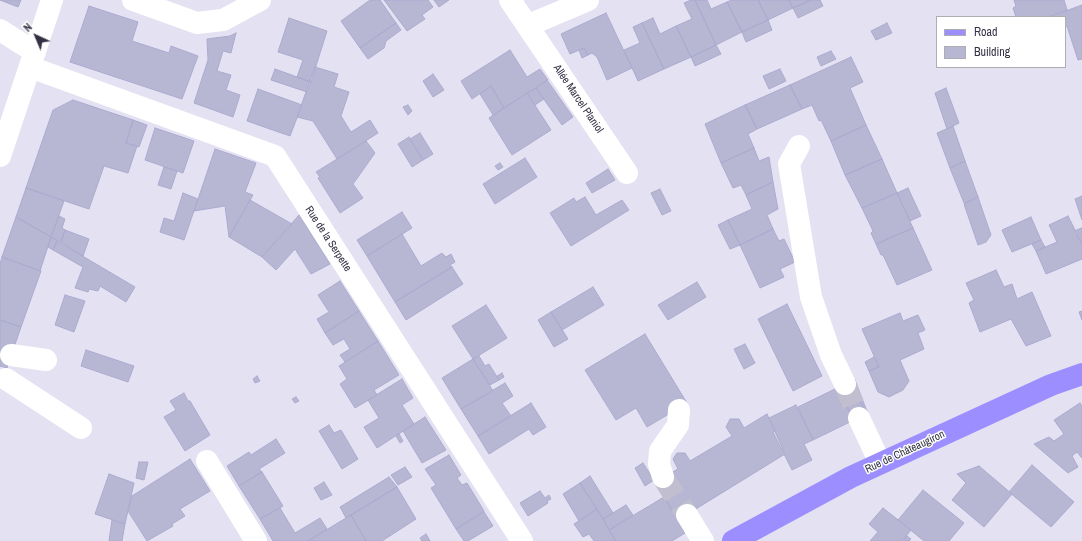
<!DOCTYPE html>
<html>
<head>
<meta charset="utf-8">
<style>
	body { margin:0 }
	#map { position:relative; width:1082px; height:541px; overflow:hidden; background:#e4e2f2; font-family:"Archivo Narrow",sans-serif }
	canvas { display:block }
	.legend { position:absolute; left:936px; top:16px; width:130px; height:52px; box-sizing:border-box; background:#fff; border:1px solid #adadb4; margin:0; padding:5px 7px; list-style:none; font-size:12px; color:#333244 }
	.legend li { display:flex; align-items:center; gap:8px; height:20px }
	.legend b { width:20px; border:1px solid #adadb4 }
	.north { position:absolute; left:16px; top:16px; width:40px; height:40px; -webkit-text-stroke:3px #fff; paint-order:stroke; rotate:316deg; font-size:11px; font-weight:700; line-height:16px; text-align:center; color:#333244 }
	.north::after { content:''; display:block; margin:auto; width:14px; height:18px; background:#333244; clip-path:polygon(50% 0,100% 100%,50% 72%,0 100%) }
</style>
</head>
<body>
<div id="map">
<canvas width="1082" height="541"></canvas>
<ul class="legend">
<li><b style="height:5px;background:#9c8eff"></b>Road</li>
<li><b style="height:11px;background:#b7b7d4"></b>Building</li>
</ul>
<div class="north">N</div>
</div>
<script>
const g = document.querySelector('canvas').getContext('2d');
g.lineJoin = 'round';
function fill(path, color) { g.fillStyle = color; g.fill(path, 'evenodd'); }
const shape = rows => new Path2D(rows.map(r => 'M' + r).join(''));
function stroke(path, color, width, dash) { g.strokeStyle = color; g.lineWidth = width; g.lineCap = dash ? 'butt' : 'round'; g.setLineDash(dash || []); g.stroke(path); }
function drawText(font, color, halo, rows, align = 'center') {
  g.font = font + ' "Archivo Narrow",sans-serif'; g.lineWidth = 3; g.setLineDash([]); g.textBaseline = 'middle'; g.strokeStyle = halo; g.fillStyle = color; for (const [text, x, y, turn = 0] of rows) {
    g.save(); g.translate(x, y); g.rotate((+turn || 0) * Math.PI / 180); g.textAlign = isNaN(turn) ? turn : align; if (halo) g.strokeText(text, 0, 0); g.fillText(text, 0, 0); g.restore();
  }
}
const building = shape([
	[0,0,21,0,18,7,0,0],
	[370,0,380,0,396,23,360,48,341,21,370,0],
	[384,0,428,0,433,7,422,15,425,19,407,31,384,0],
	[434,0,449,0,439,7,434,0],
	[691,0,695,0,716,45,691,57,676,26,692,19,684,3,691,0],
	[695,0,707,0,711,9,727,2,742,32,716,45,695,0],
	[732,0,758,0,768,20,742,32,727,2,732,0],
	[758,0,789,0,793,8,768,20,758,0],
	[789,0,811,0,793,8,789,0],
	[811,0,820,0,823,6,798,18,793,8,811,0],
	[1014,0,1064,0,1067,10,1047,17,1016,17,1013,8,1016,6,1014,0],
	[1082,5,1082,59,1078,60,1067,26,1065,27,1065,17,1049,17,1082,5],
	[89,6,138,22,132,41,169,53,171,46,198,56,182,99,70,62,89,6],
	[606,13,632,68,607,80,597,57,592,53,588,55,584,48,570,54,561,34,606,13],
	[289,18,327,31,311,82,297,77,303,60,278,52,289,18],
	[653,18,660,34,676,26,691,57,664,69,642,23,653,18],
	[768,20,772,30,746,42,742,32,768,20],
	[396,23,401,30,386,41,384,48,368,59,360,48,396,23],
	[642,23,664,69,638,81,624,50,640,43,633,27,642,23],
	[887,23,892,33,876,40,871,31,887,23],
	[236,33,231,53,223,51,217,71,231,75,226,90,240,95,233,117,194,103,208,60,207,39,230,36,236,33],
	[716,45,721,54,695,66,691,57,716,45],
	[584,48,588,55,582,58,579,50,584,48],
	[510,50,527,77,540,69,548,80,504,108,491,86,472,99,461,81,510,50],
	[831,51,836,59,821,66,817,57,831,51],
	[851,57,863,82,850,88,866,125,831,141,821,120,819,121,812,105,802,109,790,85,851,57],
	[315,67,338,74,334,87,349,92,341,116,351,132,370,120,378,133,337,159,313,121,297,117,315,67],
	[275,69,311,82,307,92,271,80,275,69],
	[780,69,786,81,769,89,763,76,780,69],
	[433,74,444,90,433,97,423,81,433,74],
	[547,80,573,117,562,125,536,88,547,80],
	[790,85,802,109,757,129,745,105,790,85],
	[491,86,504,108,493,115,480,94,491,86],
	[536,88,544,99,535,105,527,93,536,88],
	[946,88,959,123,947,129,935,93,946,88],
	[258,89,302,105,290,136,247,121,258,89],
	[527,93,551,130,512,155,489,118,527,93],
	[73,100,133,120,126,143,137,146,128,173,104,166,89,209,26,188,53,110,73,100],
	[408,105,412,111,408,115,403,107,408,105],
	[745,105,757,129,748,134,754,148,721,163,705,124,745,105],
	[133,120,147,125,139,147,126,143,133,120],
	[866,125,882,159,845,175,831,141,866,125],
	[953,126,965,161,950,168,937,133,953,126],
	[155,128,194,141,183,173,145,160,155,128],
	[420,133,433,154,423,160,410,139,420,133],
	[409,137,423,160,412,167,398,144,409,137],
	[366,141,375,153,353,184,363,198,340,213,318,178,320,177,316,172,366,141],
	[754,148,759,161,769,157,773,182,746,195,741,185,733,188,721,163,754,148],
	[215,149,256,163,245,192,253,195,229,237,225,206,194,211,215,149],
	[525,158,537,177,495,204,483,184,525,158],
	[882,159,897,193,862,208,845,175,882,159],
	[965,161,978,197,964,203,950,168,965,161],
	[500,163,503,167,498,170,495,166,500,163],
	[164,167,177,171,171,189,158,185,164,167],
	[608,169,615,180,592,193,586,183,608,169],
	[773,182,778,209,767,215,773,229,740,245,728,220,752,209,746,195,773,182],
	[26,188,64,201,51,237,16,217,26,188],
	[908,188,921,216,910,221,897,193,908,188],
	[660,189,671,211,662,215,651,193,660,189],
	[183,193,198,199,184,240,160,232,164,218,174,221,183,193],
	[897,193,913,228,876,244,871,233,873,231,862,208,897,193],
	[1082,196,1082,220,1075,199,1082,196],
	[585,197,596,215,622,200,629,210,571,246,550,213,574,198,576,202,585,197],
	[978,197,991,235,986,242,978,245,964,204,978,197],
	[250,200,292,224,262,257,229,237,250,200],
	[402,212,412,228,367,256,357,240,402,212],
	[299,215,330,264,311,274,295,249,276,270,262,257,299,215],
	[59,216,65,219,62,228,65,230,61,242,51,237,59,216],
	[1068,216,1082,244,1082,259,1046,274,1036,251,1057,242,1049,225,1068,216],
	[16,217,51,237,40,271,2,257,16,217],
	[1031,217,1041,240,1012,252,1002,230,1031,217],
	[728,220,740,245,730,249,718,225,728,220],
	[913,228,932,270,897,285,883,255,881,255,876,244,913,228],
	[1082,228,1082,244,1074,231,1082,228],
	[773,229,779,241,784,239,795,262,780,269,784,277,760,288,740,245,773,229],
	[65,230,89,239,83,256,61,242,65,230],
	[402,234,421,266,442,253,446,257,451,254,455,262,450,265,452,267,395,302,367,256,402,234],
	[51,237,57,241,53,250,48,247,51,237],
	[1041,240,1045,247,1036,251,1032,244,1041,240],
	[57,241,135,287,126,302,100,286,98,291,89,289,88,292,75,288,83,267,53,250,57,241],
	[2,257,41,271,21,327,0,320,0,264,2,257],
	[452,267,463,284,406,320,395,302,452,267],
	[996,270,1004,287,1012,284,1017,299,1032,292,1051,336,1026,346,1011,319,980,332,969,303,974,300,966,283,996,270],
	[340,281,359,311,325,333,317,319,329,312,318,295,340,281],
	[697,282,706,297,668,320,658,305,697,282],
	[593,287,604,305,562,330,551,312,593,287],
	[65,295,85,301,74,332,55,325,65,295],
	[787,304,822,376,793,391,758,319,787,304],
	[486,305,507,338,473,359,452,326,486,305],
	[359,311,378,341,345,362,340,355,350,349,344,339,333,345,325,333,359,311],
	[1082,311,1082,320,1079,312,1082,311],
	[551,312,568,339,554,347,538,320,551,312],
	[900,313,903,321,918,315,925,330,918,333,924,349,900,360,909,381,903,390,889,397,878,392,869,371,879,367,862,329,900,313],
	[0,320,21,327,7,368,0,366,0,320],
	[645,334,687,403,647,427,636,408,616,420,585,370,645,334],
	[378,341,399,375,374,390,377,395,355,408,340,384,347,379,339,366,378,341],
	[745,344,755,363,744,369,734,349,745,344],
	[86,350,134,366,128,382,81,366,86,350],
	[479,356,485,366,489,364,499,380,490,385,473,359,479,356],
	[874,357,879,367,869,371,865,362,874,357],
	[473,359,493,391,461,409,442,378,473,359],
	[502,373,504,377,499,380,497,376,502,373],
	[257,376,260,381,255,383,253,379,257,376],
	[402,379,413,398,402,405,414,424,377,448,364,427,379,418,368,400,402,379],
	[855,380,868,414,866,415,852,381,855,380],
	[852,381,866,415,854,420,837,388,852,381],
	[505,383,513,396,502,403,511,416,478,436,461,409,505,383],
	[837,388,854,420,813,440,798,407,837,388],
	[184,393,188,401,190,401,210,435,185,451,164,417,176,410,170,401,184,393],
	[296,397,299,401,295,403,292,399,296,397],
	[531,403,546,427,533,435,529,429,489,454,478,436,531,403],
	[1080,403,1082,406,1082,458,1077,452,1072,456,1078,467,1068,473,1034,444,1049,437,1054,441,1064,434,1054,420,1080,403],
	[796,405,813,440,804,444,812,460,792,470,773,432,776,431,769,418,796,405],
	[767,414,785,454,678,520,655,482,678,469,673,459,677,453,685,453,690,461,732,436,726,427,730,419,739,419,744,428,767,414],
	[425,417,446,450,422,463,403,431,425,417],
	[329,425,334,433,341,430,358,459,342,469,319,431,329,425],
	[399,434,403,441,400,443,396,436,399,434],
	[276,439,285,453,259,469,262,472,239,486,227,466,249,452,251,455,276,439],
	[449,455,461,475,457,478,462,485,467,483,484,511,456,529,431,488,436,485,425,469,449,455],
	[190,459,210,491,180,509,185,516,172,524,173,526,147,541,128,511,132,496,190,459],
	[139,462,148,462,144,480,136,478,139,462],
	[643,463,654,480,645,486,635,468,643,463],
	[1032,465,1074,502,1051,527,1009,492,1032,465],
	[979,466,1012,494,984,527,952,500,966,483,957,474,979,466],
	[405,467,412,477,398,485,391,475,405,467],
	[262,472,283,506,260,519,239,486,262,472],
	[109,474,134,483,125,524,95,514,109,474],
	[590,476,613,513,603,519,580,483,590,476],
	[389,477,397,487,346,518,340,507,389,477],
	[324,482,332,495,321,500,314,488,324,482],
	[580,483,597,509,579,521,563,494,580,483],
	[397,487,416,519,382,541,366,541,351,515,397,487],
	[923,490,964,523,949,541,924,541,898,520,923,490],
	[540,491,545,498,549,495,551,499,547,501,548,503,528,516,520,503,540,491],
	[664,497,685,533,672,541,616,541,609,530,664,497],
	[626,505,633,515,609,530,603,519,626,505],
	[280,508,295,533,320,518,327,529,308,541,273,541,260,519,280,508],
	[883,508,911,530,902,541,870,541,878,532,869,524,883,508],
	[597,509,609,530,616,541,594,541,589,534,583,537,574,524,597,509],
	[484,512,493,526,468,541,464,541,456,529,484,512],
	[351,515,366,541,308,541,346,518,351,515],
	[112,520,125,524,122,541,109,541,112,520],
	[426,534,430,541,422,541,420,538,426,534],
	[907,536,911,539,909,541,903,540,907,536]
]);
const minorTunnel = shape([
	[845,384,859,418],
	[663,477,687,515]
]);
const minor = shape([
	[133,0,197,23,223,20,260,0],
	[510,0,627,173],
	[529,25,588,0],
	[0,30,35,52],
	[30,67,275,156,522,541],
	[799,146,789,164,811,297,831,355,845,384],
	[0,156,52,0],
	[11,355,46,360],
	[6,379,81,428],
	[859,418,880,463],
	[207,461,256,541],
	[663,477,659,464,660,451,678,425,679,410],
	[687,515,703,541]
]);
const major = shape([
	[733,541,851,477,1051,385,1082,374]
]);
const streetNames = [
	["Allée Marcel Planiol",578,99,56],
	["Rue de la Serpette",328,239,57],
	["Rue de Châteaugiron",905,452,-25]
];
fill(building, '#b7b7d4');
stroke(building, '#abaacf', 1);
stroke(minorTunnel, '#c1bfcf', 22, [22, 11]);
stroke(minor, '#fff', 22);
stroke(major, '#9c8eff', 22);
drawText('11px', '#333244', '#fff', streetNames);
</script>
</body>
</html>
